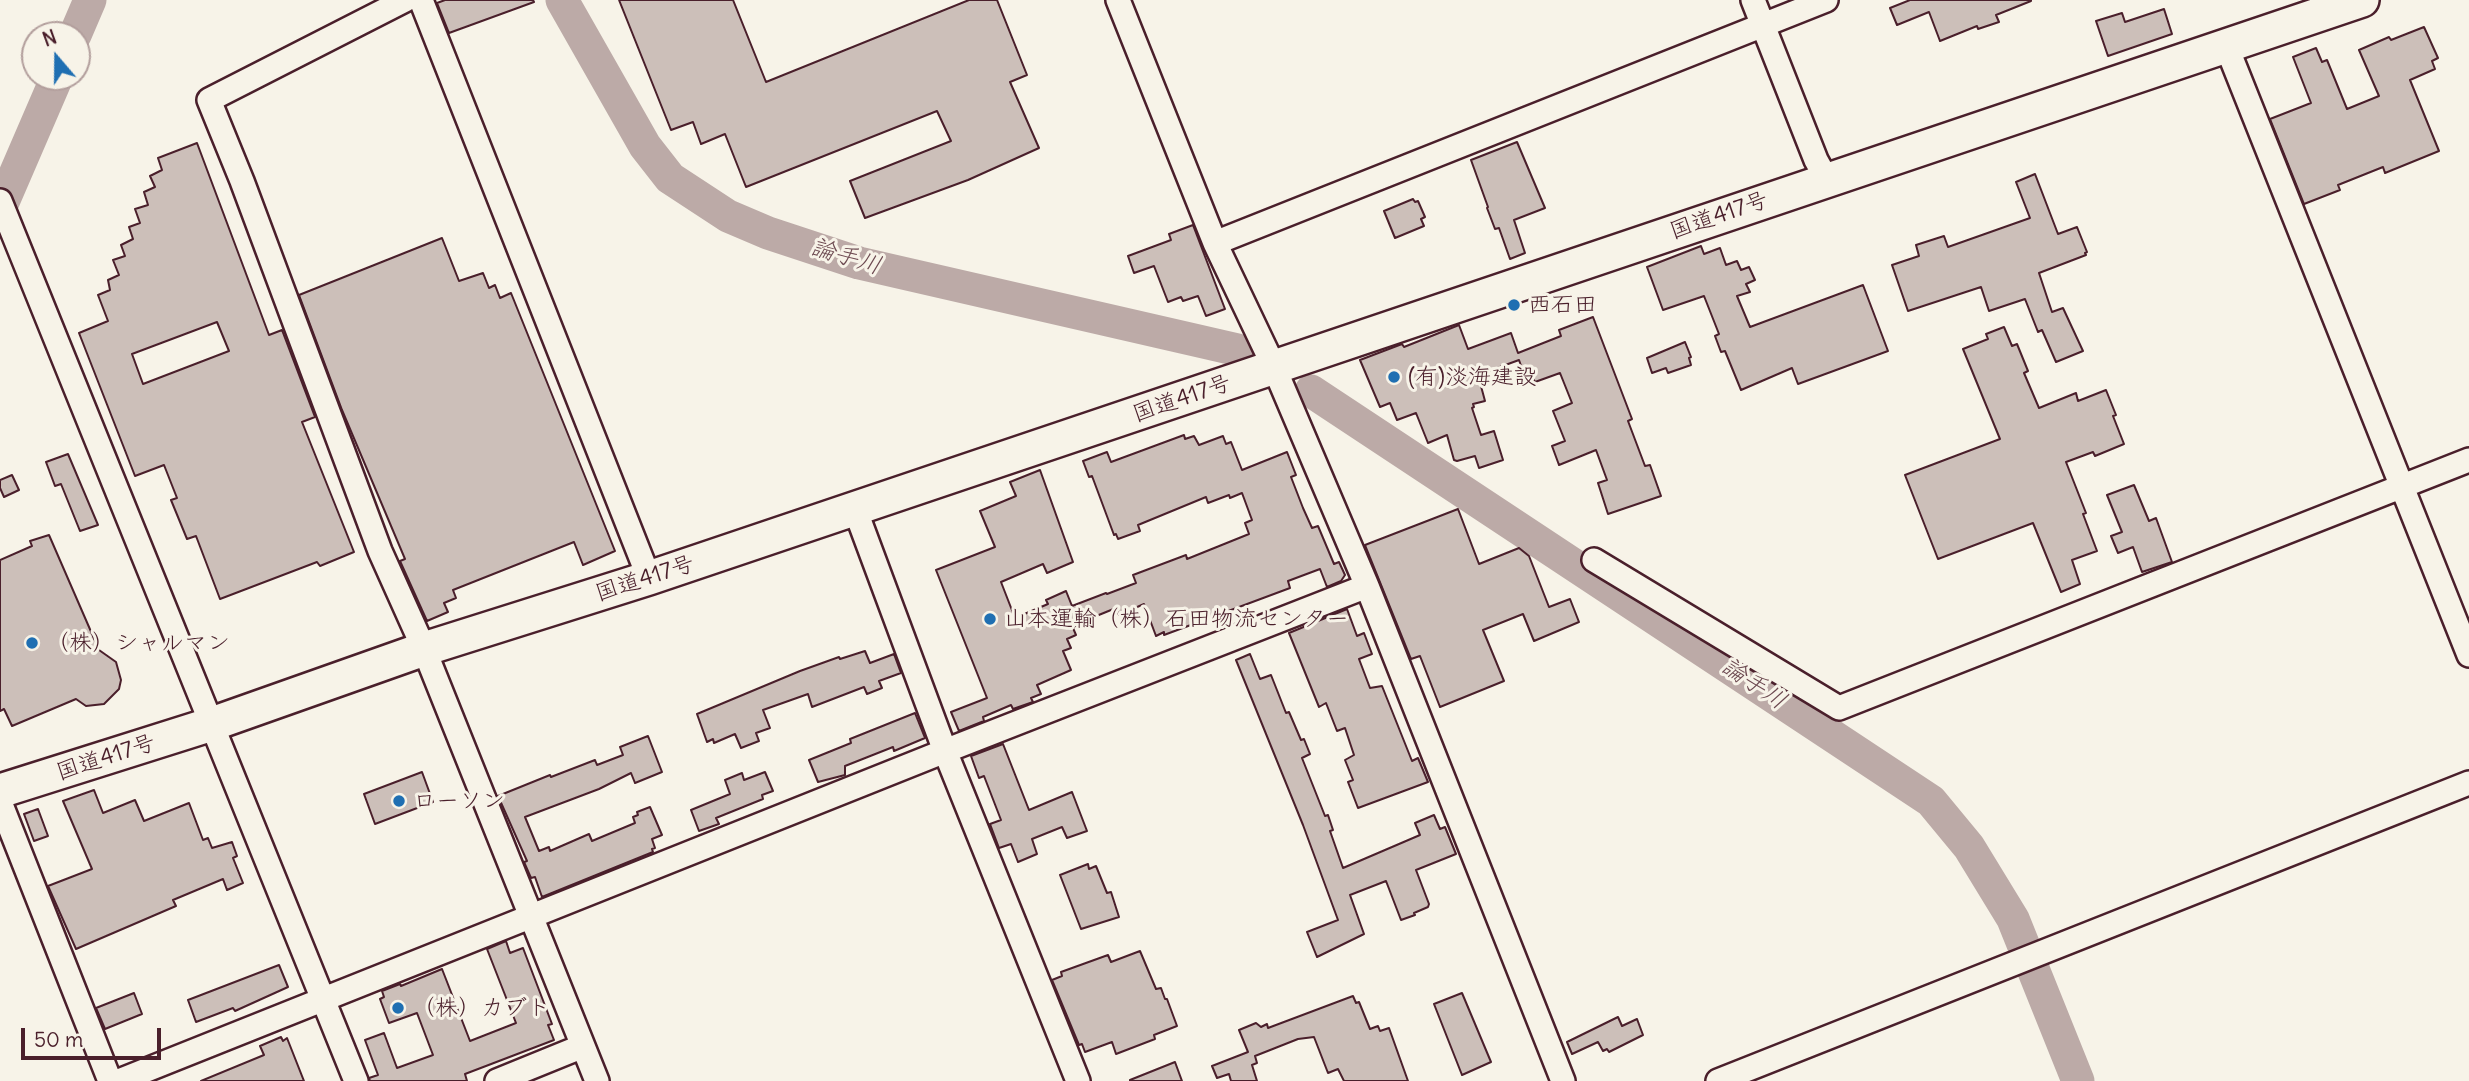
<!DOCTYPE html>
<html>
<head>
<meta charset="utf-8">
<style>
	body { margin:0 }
	#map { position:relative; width:2469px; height:1081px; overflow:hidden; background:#f7f3e8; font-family:Delius,sans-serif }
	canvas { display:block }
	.north { position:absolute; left:21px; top:21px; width:70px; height:70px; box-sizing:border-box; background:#f7f3e8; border:2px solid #b29e9c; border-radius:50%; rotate:340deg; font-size:19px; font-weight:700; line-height:28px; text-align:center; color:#4a1f2b }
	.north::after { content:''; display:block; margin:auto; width:24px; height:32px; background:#1f6fb2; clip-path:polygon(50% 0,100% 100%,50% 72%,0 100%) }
	.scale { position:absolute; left:21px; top:1028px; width:140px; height:32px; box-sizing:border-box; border:4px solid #4a1f2b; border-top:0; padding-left:9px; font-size:21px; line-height:24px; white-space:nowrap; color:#4a1f2b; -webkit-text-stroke:5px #f7f3e8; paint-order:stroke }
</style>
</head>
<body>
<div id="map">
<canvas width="2469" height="1081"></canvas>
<div class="north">N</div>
<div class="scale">50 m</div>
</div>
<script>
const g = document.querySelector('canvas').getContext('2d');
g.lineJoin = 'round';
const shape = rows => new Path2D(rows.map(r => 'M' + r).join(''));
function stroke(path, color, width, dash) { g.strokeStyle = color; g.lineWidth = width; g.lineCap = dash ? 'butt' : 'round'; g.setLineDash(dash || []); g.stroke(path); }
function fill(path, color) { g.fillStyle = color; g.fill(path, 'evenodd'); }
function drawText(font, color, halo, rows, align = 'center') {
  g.font = font + ' Delius,"Klee One",sans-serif'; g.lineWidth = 6; g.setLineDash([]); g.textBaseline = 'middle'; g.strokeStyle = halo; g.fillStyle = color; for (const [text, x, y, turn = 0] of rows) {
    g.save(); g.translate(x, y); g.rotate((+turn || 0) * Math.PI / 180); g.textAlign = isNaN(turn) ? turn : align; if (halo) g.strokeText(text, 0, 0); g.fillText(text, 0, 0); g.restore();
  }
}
const river = shape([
	[562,0,645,146,670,178,728,216,768,233,859,263,1238,350],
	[75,35,90,0],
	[0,209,57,77],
	[1311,391,1931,801,1969,847,2013,919,2078,1081]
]);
const building = shape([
	[445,0,533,0,534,2,449,33,437,3,445,0],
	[619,0,733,0,766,82,969,0,997,0,1027,75,1010,82,1039,148,968,180,865,218,850,181,951,141,937,111,746,187,725,134,701,144,693,122,671,130,619,0],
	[1910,0,2031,0,2031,1,1996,15,1999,22,1978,29,1977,26,1940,41,1929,12,1897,25,1890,8,1910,0],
	[2164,9,2172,34,2108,56,2096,21,2122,13,2125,22,2164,9],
	[2424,27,2438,58,2432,61,2435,69,2410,80,2439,151,2385,173,2383,167,2338,185,2340,190,2304,204,2270,119,2311,103,2293,57,2316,48,2322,62,2327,60,2347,109,2379,96,2359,50,2389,37,2391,40,2424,27],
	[1517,142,1545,208,1514,220,1525,253,1510,259,1499,228,1495,229,1487,208,1488,207,1471,160,1517,142],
	[197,143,269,335,282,330,315,417,302,422,354,552,320,566,317,562,220,599,196,536,187,539,171,500,177,498,164,465,135,476,79,333,108,321,98,295,110,290,108,280,119,275,113,260,125,256,121,245,133,239,129,227,140,223,135,209,148,205,144,192,155,187,150,176,162,170,158,158,197,143],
	[217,322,229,351,143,384,132,354,217,322],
	[2035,174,2058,234,2077,227,2087,252,2085,253,2086,255,2039,273,2052,312,2063,308,2083,351,2056,362,2042,330,2038,332,2025,299,1989,311,1981,287,1908,311,1892,265,1919,256,1916,245,1944,236,1948,247,2030,218,2016,182,2035,174],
	[1413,199,1415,202,1418,201,1425,217,1421,219,1424,226,1395,238,1384,211,1413,199],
	[1193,225,1225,309,1206,316,1198,296,1183,301,1181,297,1168,302,1154,266,1134,273,1128,256,1171,240,1169,234,1193,225],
	[442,238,459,281,483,273,489,288,495,285,500,298,511,293,615,551,583,565,574,542,453,590,456,598,444,603,448,612,427,621,400,561,405,559,342,410,299,295,442,238],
	[1701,246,1704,254,1720,248,1726,265,1737,261,1741,270,1749,267,1755,280,1746,284,1750,292,1737,296,1750,327,1863,285,1888,351,1798,384,1792,368,1741,390,1725,351,1721,352,1715,336,1719,334,1704,296,1663,310,1647,267,1701,246],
	[1593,317,1632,419,1628,421,1645,466,1650,465,1661,496,1608,514,1598,483,1607,480,1596,450,1559,465,1552,446,1565,441,1553,411,1572,403,1560,373,1535,382,1534,380,1529,381,1528,376,1525,377,1519,360,1478,375,1485,401,1473,404,1474,407,1472,408,1481,435,1494,431,1503,460,1479,468,1475,456,1457,461,1454,460,1447,435,1428,443,1416,413,1397,420,1390,403,1380,407,1360,360,1402,344,1404,347,1459,325,1468,349,1511,333,1518,353,1561,336,1559,330,1593,317],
	[2004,327,2012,346,2017,344,2028,371,2024,373,2039,408,2076,393,2078,401,2106,390,2116,415,2113,416,2124,444,2095,456,2093,452,2066,462,2086,513,2083,514,2097,551,2072,560,2080,584,2061,592,2033,523,1938,559,1905,475,2000,439,1963,349,1988,339,1986,334,2004,327],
	[1685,342,1691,357,1689,358,1691,365,1668,373,1666,368,1652,373,1647,358,1685,342],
	[1184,435,1185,439,1194,436,1199,445,1223,436,1226,444,1231,442,1242,470,1287,452,1296,475,1291,477,1303,508,1312,528,1318,526,1334,564,1339,562,1345,575,1341,581,1327,587,1320,569,1288,581,1290,588,1164,635,1164,632,1156,636,1144,604,1119,615,1116,608,1079,623,1073,628,1076,635,1067,639,1071,648,1063,651,1071,670,1037,685,1041,694,1031,698,1033,702,1013,709,1011,705,983,717,984,721,959,731,951,712,987,698,936,570,995,547,980,511,1016,496,1010,482,1040,470,1073,562,1047,573,1043,564,1001,582,1015,618,1048,604,1046,600,1066,591,1072,606,1106,593,1107,594,1136,583,1133,575,1186,555,1187,559,1249,534,1245,523,1252,520,1242,493,1230,498,1229,495,1208,503,1206,497,1138,525,1140,531,1118,539,1116,534,1114,535,1092,476,1089,477,1083,461,1107,452,1111,462,1184,435],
	[68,454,98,525,80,531,61,484,55,486,46,462,68,454],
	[12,475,19,490,4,497,0,488,0,480,12,475],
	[2134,485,2149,521,2156,518,2172,562,2142,572,2133,547,2118,553,2111,536,2122,532,2107,495,2134,485],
	[1458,509,1479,564,1519,548,1529,556,1549,607,1570,599,1579,622,1534,641,1523,614,1483,630,1504,681,1440,707,1420,656,1411,659,1365,545,1458,509],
	[49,535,99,650,116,662,121,680,119,689,104,704,86,706,76,699,12,726,4,709,0,711,0,560,32,546,30,541,49,535],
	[1347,609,1357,636,1364,633,1372,654,1359,659,1370,688,1382,686,1412,761,1418,758,1428,782,1358,808,1348,782,1353,780,1345,760,1354,755,1345,728,1337,731,1326,703,1319,707,1289,633,1347,609],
	[865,651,870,663,894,654,901,673,879,681,882,688,867,694,864,687,812,707,808,694,763,710,770,728,756,733,759,741,741,748,735,734,714,743,713,739,707,742,697,714,800,671,839,657,840,659,865,651],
	[1250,654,1260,679,1271,675,1286,713,1289,712,1301,740,1304,739,1310,754,1302,758,1325,816,1328,815,1333,830,1330,831,1343,868,1420,835,1415,823,1434,815,1440,829,1445,827,1456,854,1416,870,1429,904,1428,907,1414,913,1415,915,1401,920,1386,881,1350,895,1364,934,1317,957,1307,932,1338,920,1303,825,1236,660,1250,654],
	[915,713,925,738,894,751,893,747,845,766,845,775,818,782,809,760,851,743,850,739,915,713],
	[648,736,662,772,635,783,631,773,599,789,525,817,539,851,549,847,550,851,589,834,592,841,635,823,633,817,638,815,637,812,650,807,662,835,652,839,655,848,652,849,653,852,542,897,535,877,531,878,524,862,527,861,498,796,550,775,551,777,595,760,597,765,623,755,620,747,648,736],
	[1003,744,1029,810,1072,792,1087,831,1067,838,1062,827,1032,839,1037,854,1018,862,1011,844,999,848,990,824,1001,820,984,776,979,778,971,756,1003,744],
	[422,772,433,802,375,824,364,794,422,772],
	[765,772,773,791,762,795,763,799,716,818,719,824,699,831,691,810,730,794,725,780,742,773,744,780,765,772],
	[94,790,103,813,135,800,144,821,189,803,203,840,208,838,212,848,232,842,237,856,233,858,243,883,227,890,223,879,173,900,176,906,76,949,48,886,92,869,63,801,94,790],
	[38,809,48,836,34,841,24,814,38,809],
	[1088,864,1089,869,1096,866,1107,893,1111,892,1119,917,1081,929,1060,875,1088,864],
	[506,941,510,953,523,948,552,1024,548,1025,554,1040,465,1074,467,1081,370,1081,369,1078,378,1075,365,1040,384,1033,397,1068,433,1055,417,1013,389,1023,380,999,384,997,382,991,400,984,401,986,442,969,470,1041,516,1023,487,949,506,941],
	[1140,951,1156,989,1161,988,1165,999,1167,999,1177,1026,1154,1035,1155,1039,1116,1054,1112,1042,1085,1052,1082,1044,1079,1045,1052,980,1062,976,1061,972,1108,955,1111,962,1140,951],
	[279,965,288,987,235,1011,233,1008,196,1022,188,1000,279,965],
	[134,993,142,1014,105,1029,96,1008,134,993],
	[1462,993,1491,1062,1462,1075,1434,1004,1462,993],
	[1353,996,1356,1003,1359,1002,1370,1029,1378,1026,1380,1031,1389,1028,1408,1081,1344,1081,1338,1069,1328,1073,1314,1037,1298,1039,1255,1056,1257,1063,1252,1065,1257,1081,1231,1081,1229,1074,1217,1078,1212,1066,1248,1052,1239,1030,1256,1023,1261,1027,1267,1024,1268,1028,1353,996],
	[1618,1017,1622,1026,1637,1019,1643,1035,1609,1052,1607,1049,1603,1051,1598,1042,1572,1054,1567,1042,1618,1017],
	[281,1037,283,1041,287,1038,304,1081,201,1081,264,1055,260,1046,281,1037],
	[1175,1062,1182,1081,1130,1081,1130,1080,1175,1062]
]);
const minor = shape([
	[405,0,209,100,242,181,380,551,424,649,597,1081],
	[421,0,649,578],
	[1118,0,1215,243,1274,367,1367,586,1563,1081],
	[1753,0,1816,160,1827,180],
	[2226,45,2469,655],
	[0,201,356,1081],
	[1215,243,1826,0],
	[855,509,945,751,1078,1081],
	[1594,560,1839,708,2469,460],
	[0,802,110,1081],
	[119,1081,945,751,1367,586],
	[497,1081,583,1046],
	[1718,1081,2469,783]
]);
const highway = shape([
	[0,791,212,724,424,649,649,578,2362,0]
]);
const markers = [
	[1514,305,7,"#1f6fb2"],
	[1394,377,7,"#1f6fb2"],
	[990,619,7,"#1f6fb2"],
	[32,643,7,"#1f6fb2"],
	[399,801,7,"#1f6fb2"],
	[398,1008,7,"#1f6fb2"]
];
const streetNames = [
	["国道417号",1719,216,-19],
	["国道417号",1182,399,-19],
	["国道417号",645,579,-18],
	["国道417号",106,758,-18]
];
const poiNames = [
	["西石田",1528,305],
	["(有)淡海建設",1408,377],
	["山本運輸（株）石田物流センター",1004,619],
	["（株）シャルマン",46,643],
	["ローソン",413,801],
	["（株）カブト",412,1008]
];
const waterNames = [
	["論手川",846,257,17],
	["論手川",1754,684,34]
];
stroke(river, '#bcaaa7', 33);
fill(building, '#ccbfb9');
stroke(building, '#4a1f2b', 2);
stroke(minor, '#4a1f2b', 28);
stroke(highway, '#4a1f2b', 38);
stroke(minor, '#f7f3e8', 23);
stroke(highway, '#f7f3e8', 33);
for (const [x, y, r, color] of markers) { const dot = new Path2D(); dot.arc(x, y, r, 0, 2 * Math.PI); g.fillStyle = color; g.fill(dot); stroke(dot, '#f7f3e8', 2.5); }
drawText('23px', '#4a1f2b', '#f7f3e8', streetNames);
drawText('23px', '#4a1f2b', '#f7f3e8', poiNames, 'left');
drawText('italic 24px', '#6c4950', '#f7f3e8', waterNames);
</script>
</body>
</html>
